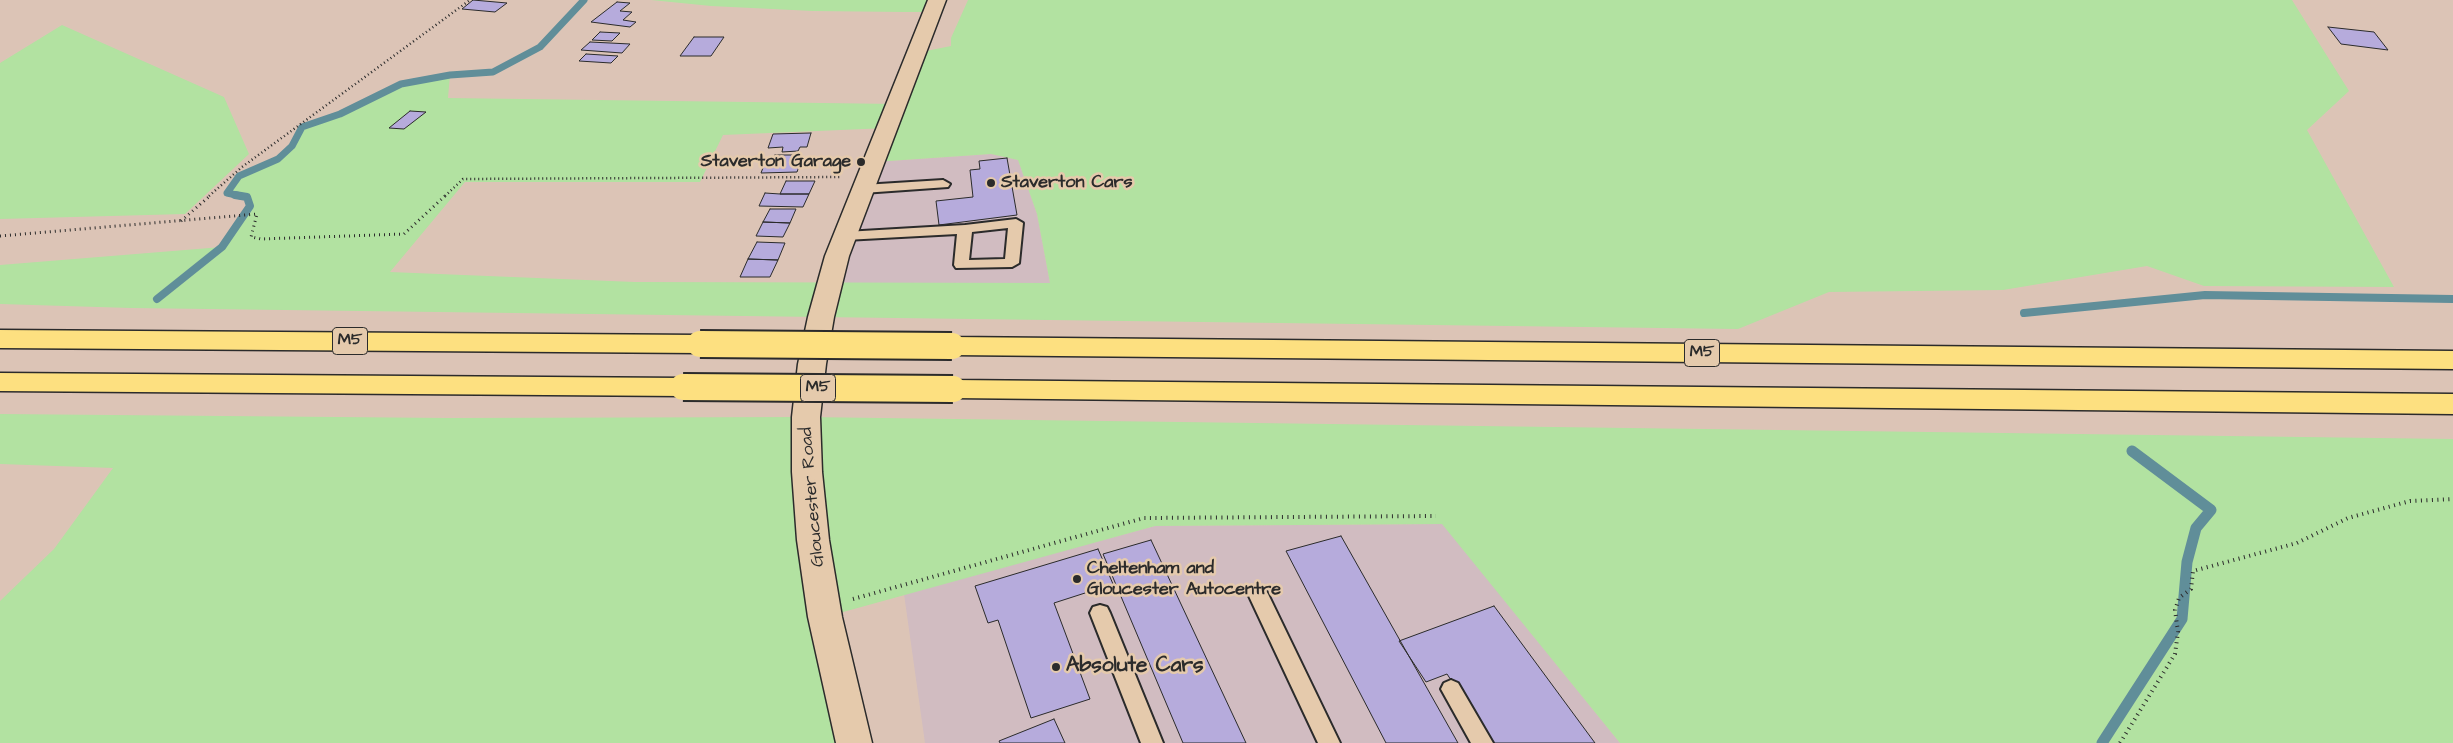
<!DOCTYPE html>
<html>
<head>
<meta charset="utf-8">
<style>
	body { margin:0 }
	canvas { display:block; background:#dcc4b6 }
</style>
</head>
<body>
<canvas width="2453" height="743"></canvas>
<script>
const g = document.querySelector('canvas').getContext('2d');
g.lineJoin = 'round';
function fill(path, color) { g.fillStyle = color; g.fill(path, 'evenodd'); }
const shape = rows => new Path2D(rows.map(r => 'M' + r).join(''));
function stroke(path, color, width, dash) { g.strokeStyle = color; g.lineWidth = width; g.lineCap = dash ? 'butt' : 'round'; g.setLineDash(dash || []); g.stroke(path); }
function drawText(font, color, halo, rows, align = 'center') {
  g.font = font + ' "Architects Daughter",sans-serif'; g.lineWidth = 5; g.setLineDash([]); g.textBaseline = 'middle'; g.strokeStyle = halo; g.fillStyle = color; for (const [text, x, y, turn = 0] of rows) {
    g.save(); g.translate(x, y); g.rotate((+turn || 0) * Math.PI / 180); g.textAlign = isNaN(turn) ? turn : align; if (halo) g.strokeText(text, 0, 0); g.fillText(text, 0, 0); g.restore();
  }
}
const built = shape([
	[991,154,1018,160,1037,214,1050,283,829,283,874,162],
	[1443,524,1620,743,925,743,904,594,1155,526]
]);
const green = shape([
	[651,0,937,0,932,12,904,12,813,11,711,6],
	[968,0,2292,0,2349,91,2307,130,2394,287,2204,286,2147,266,2003,290,1829,292,1738,329,131,308,0,304,0,265,222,247,250,206,247,197,227,193,239,176,278,159,292,146,302,127,340,114,401,84,450,75,448,98,897,104,916,53,951,46,951,38],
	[888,128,874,162,991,154,1018,160,1037,214,1050,283,635,282,390,272,465,182,700,182,723,135],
	[62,25,224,97,249,154,185,214,0,219,0,63],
	[0,414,449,418,806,417,2453,439,2453,743,1620,743,1442,524,1155,526,825,617,854,743,0,743,0,601,54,549,113,468,0,464]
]);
const streamFar2 = shape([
	[241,196,227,193,239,176,278,159,292,146,302,127,340,114,401,84,450,75,493,72,540,47,584,0]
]);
const streamFar1 = shape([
	[157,299,222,247,250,206,247,197,235,195],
	[2024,313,2205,295,2453,299]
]);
const stream = shape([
	[2102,743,2182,619,2187,562,2196,528,2211,510,2132,451]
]);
const building = shape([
	[473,0,507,3,495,12,462,9,473,0],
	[617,2,630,3,620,11,632,12,623,20,636,22,630,27,591,22,617,2],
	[2328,27,2374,32,2388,50,2341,44,2328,27],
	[600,32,620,33,612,41,592,40,600,32],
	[694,37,724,37,711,56,680,56,694,37],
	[590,42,630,44,622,53,581,50,590,42],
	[586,54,618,56,611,63,579,61,586,54],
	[410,111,426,112,404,129,389,128,410,111],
	[811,133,807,147,800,147,798,151,782,152,783,147,768,148,773,134,811,133],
	[775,155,796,155,794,159,802,159,797,172,761,173,766,160,773,160,775,155],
	[1007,158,1017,215,939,225,936,201,973,197,970,170,980,169,979,161,1007,158],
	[786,181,815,181,809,194,780,194,786,181],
	[765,193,780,194,809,194,803,207,759,206,765,193],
	[770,209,796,209,790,223,763,222,770,209],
	[763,222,790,223,783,237,756,236,763,222],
	[757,242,785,243,778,260,748,259,757,242],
	[748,259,778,260,770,277,740,277,748,259],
	[1341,536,1458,743,1386,743,1286,551,1341,536],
	[1151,540,1246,743,1183,743,1103,554,1151,540],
	[1098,549,1113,584,1054,603,1090,699,1031,718,998,620,988,623,975,586,1098,549],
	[1494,606,1595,743,1493,743,1447,674,1426,682,1399,641,1494,606],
	[1054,719,1065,743,1000,743,999,741,1054,719]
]);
const pathFar2 = shape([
	[209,196,242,167,470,0],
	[445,196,463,179,842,177]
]);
const pathFar1 = shape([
	[181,221,211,195],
	[0,236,257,214,251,237,261,239,404,234,446,195]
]);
const path = shape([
	[853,599,1144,518,1436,516],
	[2120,743,2175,654,2178,632,2175,610,2179,598,2191,589,2193,571,2297,543,2348,518,2410,501,2453,499]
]);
const lane = shape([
	[943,180,950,184,948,187,863,193,856,189,863,185,943,180],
	[1016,219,1023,223,1019,263,1012,267,956,268,954,265,957,234,845,240,838,236,845,232,965,225,1016,219],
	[1008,228,1005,259,969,260,972,232,1008,228],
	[1258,586,1265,589,1268,594,1340,743,1318,743,1248,594,1251,589,1258,586],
	[1100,605,1107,607,1110,613,1163,743,1141,743,1090,613,1093,607,1100,605],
	[1451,680,1458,683,1493,743,1471,743,1441,689,1444,683,1451,680]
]);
const secondary = shape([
	[928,0,946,0,849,256,834,317,826,364,820,417,822,472,829,540,842,617,872,743,836,743,808,617,797,540,792,472,792,417,798,364,808,317,825,256,928,0]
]);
const highway = shape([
	[0,330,700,335,709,338,713,344,709,350,700,353,0,348,0,330],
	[952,337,2453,351,2453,369,952,355,942,352,939,346,942,340,952,337],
	[0,373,683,378,693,380,697,387,693,394,683,396,0,391,0,373],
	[953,380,2453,394,2453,414,953,398,943,396,939,389,943,382,953,380]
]);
const highwayBridge = shape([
	[700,344,952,346],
	[683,387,953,389]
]);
const markers = [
	[861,162,5,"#2b2b2b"],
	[991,183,5,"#2b2b2b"],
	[1077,579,5,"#2b2b2b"],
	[1056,667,5,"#2b2b2b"]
];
const shields = [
	[350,341,35],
	[1702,353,35],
	[818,388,35]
];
const shieldNames = [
	["M5",350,341],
	["M5",1702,353],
	["M5",818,388]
];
const poiNames = [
	["Staverton Garage",851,162,"right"],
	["Staverton Cars",1001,183],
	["Cheltenham and",1087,569],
	["Gloucester Autocentre",1087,590]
];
const streetNames = [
	["Gloucester Road",813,497,-95]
];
const nearPoinames = [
	["Absolute Cars",1066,667]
];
fill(built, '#d1bcc1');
fill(green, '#b2e2a1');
stroke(streamFar2, '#608e99', 7);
stroke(streamFar1, '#608e99', 8);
stroke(stream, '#608e99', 11);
fill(building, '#b6abdc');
stroke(building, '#2b2b2b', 1);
stroke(lane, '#2b2b2b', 4);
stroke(secondary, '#2b2b2b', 3);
stroke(highway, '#2b2b2b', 3);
stroke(pathFar2, '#2b2b2b', 2.5, [1, 3]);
stroke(pathFar1, '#2b2b2b', 3, [1, 4]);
stroke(path, '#2b2b2b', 4, [1, 4.5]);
fill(lane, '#e5caac');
fill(secondary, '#e5caac');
fill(highway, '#fde080');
stroke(highwayBridge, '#2b2b2b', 30, []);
stroke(highwayBridge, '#fde080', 26);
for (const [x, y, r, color] of markers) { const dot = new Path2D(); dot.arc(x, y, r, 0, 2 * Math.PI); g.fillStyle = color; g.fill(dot); stroke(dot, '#e5caac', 2); }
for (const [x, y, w] of shields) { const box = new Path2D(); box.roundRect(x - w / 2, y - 13.5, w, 27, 4); g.fillStyle = '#e5caac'; g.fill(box); stroke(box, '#2b2b2b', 1); }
drawText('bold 16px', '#2b2b2b', null, shieldNames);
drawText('bold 18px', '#2b2b2b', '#e5caac', poiNames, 'left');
drawText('18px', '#2b2b2b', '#e5caac', streetNames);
drawText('bold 21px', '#2b2b2b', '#e5caac', nearPoinames, 'left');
</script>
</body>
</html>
